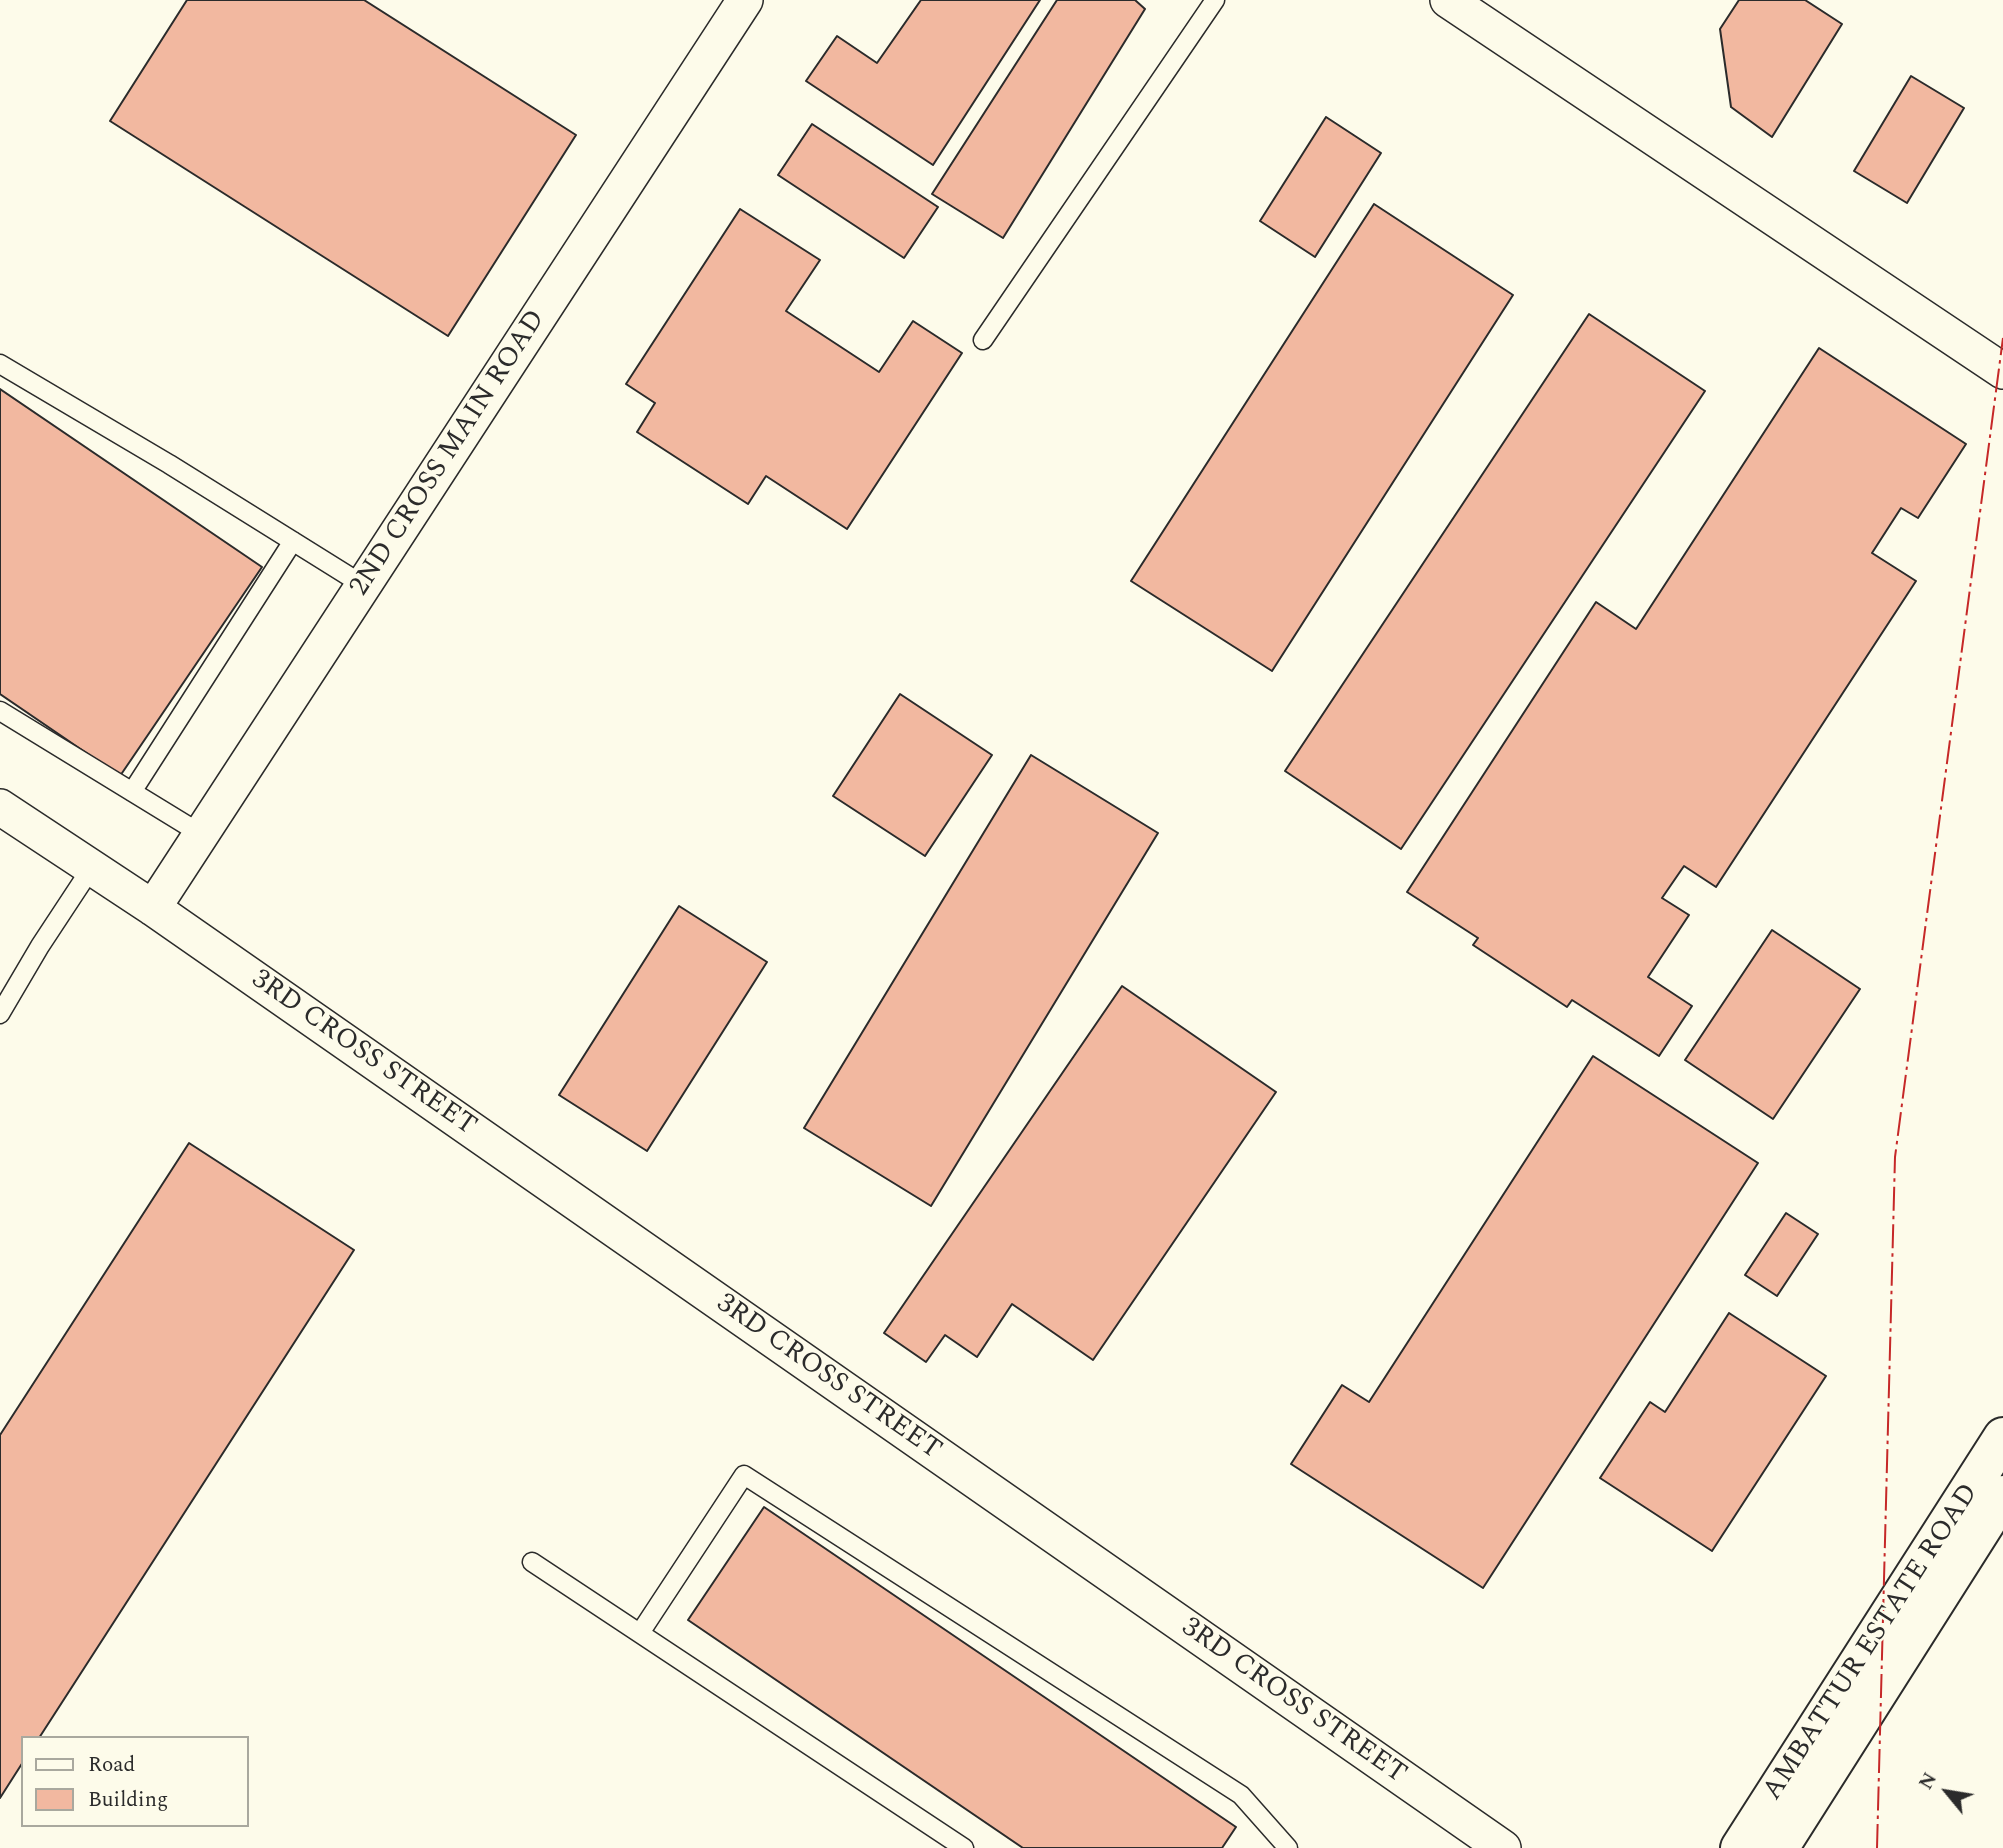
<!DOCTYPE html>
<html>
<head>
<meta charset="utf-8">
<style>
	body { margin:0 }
	#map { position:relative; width:2003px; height:1848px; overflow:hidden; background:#fdfbea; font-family:Spectral,serif }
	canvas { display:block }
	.legend { position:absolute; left:21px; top:1736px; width:228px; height:91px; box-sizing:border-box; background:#fdfbea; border:2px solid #a9a89e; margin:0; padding:9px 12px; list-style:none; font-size:21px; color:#2b2b2b }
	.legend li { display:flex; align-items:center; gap:14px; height:35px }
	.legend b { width:35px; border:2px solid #a9a89e }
	.north { position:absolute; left:1912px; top:1757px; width:70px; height:70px; -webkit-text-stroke:5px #fdfbea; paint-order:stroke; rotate:300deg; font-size:19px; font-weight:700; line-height:28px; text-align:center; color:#2b2b2b }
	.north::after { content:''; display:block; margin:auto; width:24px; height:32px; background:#2b2b2b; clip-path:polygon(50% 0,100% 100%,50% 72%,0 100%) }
</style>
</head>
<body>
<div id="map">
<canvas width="2003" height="1848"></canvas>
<ul class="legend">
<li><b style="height:9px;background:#fdfbea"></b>Road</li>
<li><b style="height:19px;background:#f2b8a0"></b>Building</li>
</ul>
<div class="north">N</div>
</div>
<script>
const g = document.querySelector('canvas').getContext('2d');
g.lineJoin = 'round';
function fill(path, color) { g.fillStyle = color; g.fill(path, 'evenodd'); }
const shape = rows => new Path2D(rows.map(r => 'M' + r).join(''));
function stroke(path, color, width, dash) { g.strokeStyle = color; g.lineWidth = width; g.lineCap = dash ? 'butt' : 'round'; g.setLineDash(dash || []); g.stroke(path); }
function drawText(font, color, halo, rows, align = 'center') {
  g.font = font + ' Spectral,serif'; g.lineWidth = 5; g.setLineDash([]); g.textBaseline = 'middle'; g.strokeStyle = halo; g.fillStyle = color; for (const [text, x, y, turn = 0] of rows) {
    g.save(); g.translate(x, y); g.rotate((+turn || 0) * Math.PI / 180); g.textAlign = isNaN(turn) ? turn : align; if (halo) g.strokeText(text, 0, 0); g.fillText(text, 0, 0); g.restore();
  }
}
const building = shape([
	[187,0,364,0,576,135,448,336,110,121,187,0],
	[921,0,1040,0,933,165,806,81,837,36,877,63,921,0],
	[1057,0,1135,0,1145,9,1003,238,932,194,1057,0],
	[1739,0,1805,0,1842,24,1772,137,1731,107,1720,29,1739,0],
	[1911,76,1964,108,1907,203,1854,171,1911,76],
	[1326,117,1381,153,1315,257,1260,221,1326,117],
	[812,124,938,207,904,258,778,175,812,124],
	[1374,204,1513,295,1272,671,1131,581,1374,204],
	[740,209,820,260,786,311,879,372,913,321,962,353,847,529,766,476,748,504,637,432,655,403,626,384,740,209],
	[1589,314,1705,391,1401,849,1285,771,1589,314],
	[1819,348,1966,444,1918,518,1901,508,1872,553,1916,581,1716,887,1684,866,1662,898,1689,915,1648,977,1692,1006,1659,1056,1572,1000,1567,1007,1473,945,1478,938,1407,892,1596,602,1636,629,1819,348],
	[0,389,262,567,120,776,0,694,0,389],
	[900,694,992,755,925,856,833,796,900,694],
	[1031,755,1158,833,931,1206,804,1128,1031,755],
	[679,906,767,962,647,1151,559,1095,679,906],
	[1772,930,1860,989,1773,1119,1685,1060,1772,930],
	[1122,986,1276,1092,1093,1360,1012,1304,977,1357,945,1335,926,1362,884,1333,1122,986],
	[1593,1056,1758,1163,1483,1588,1291,1464,1342,1385,1369,1402,1593,1056],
	[189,1143,354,1250,39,1738,23,1738,23,1762,0,1798,0,1435,189,1143],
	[1786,1213,1818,1234,1777,1296,1745,1275,1786,1213],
	[1729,1313,1826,1376,1712,1551,1600,1478,1650,1402,1665,1412,1729,1313],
	[764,1507,1236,1827,1222,1848,1023,1848,688,1620,764,1507]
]);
const service = shape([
	[983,340,1215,0],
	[0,364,169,464,363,585],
	[0,711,201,834],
	[132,792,293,541],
	[0,1014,40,946,92,867],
	[532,1562,964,1848],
	[640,1633,744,1475,1241,1795,1288,1848]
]);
const minor = shape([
	[1448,0,2003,371],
	[0,807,153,908,1503,1848],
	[153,908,745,0]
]);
const primary = shape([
	[1740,1848,2003,1437],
	[1779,1848,2003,1495]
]);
const power = shape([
	[1877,1848,1895,1157,2003,338]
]);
const streetNames = [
	["2ND CROSS MAIN ROAD",449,454,-57],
	["3RD CROSS STREET",363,1054,35],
	["3RD CROSS STREET",828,1378,35],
	["AMBATTUR ESTATE ROAD",1872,1643,-57],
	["3RD CROSS STREET",1293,1702,35]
];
fill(building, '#f2b8a0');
stroke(building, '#2b2b2b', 2);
stroke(service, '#2b2b2b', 21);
stroke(minor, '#2b2b2b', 38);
stroke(primary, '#2b2b2b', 42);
stroke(service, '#fdfbea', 18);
stroke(minor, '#fdfbea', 35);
stroke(primary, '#fdfbea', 38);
stroke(power, '#c62828', 2, [24, 5, 3.5, 5]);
drawText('28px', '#2b2b2b', '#fdfbea', streetNames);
</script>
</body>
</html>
